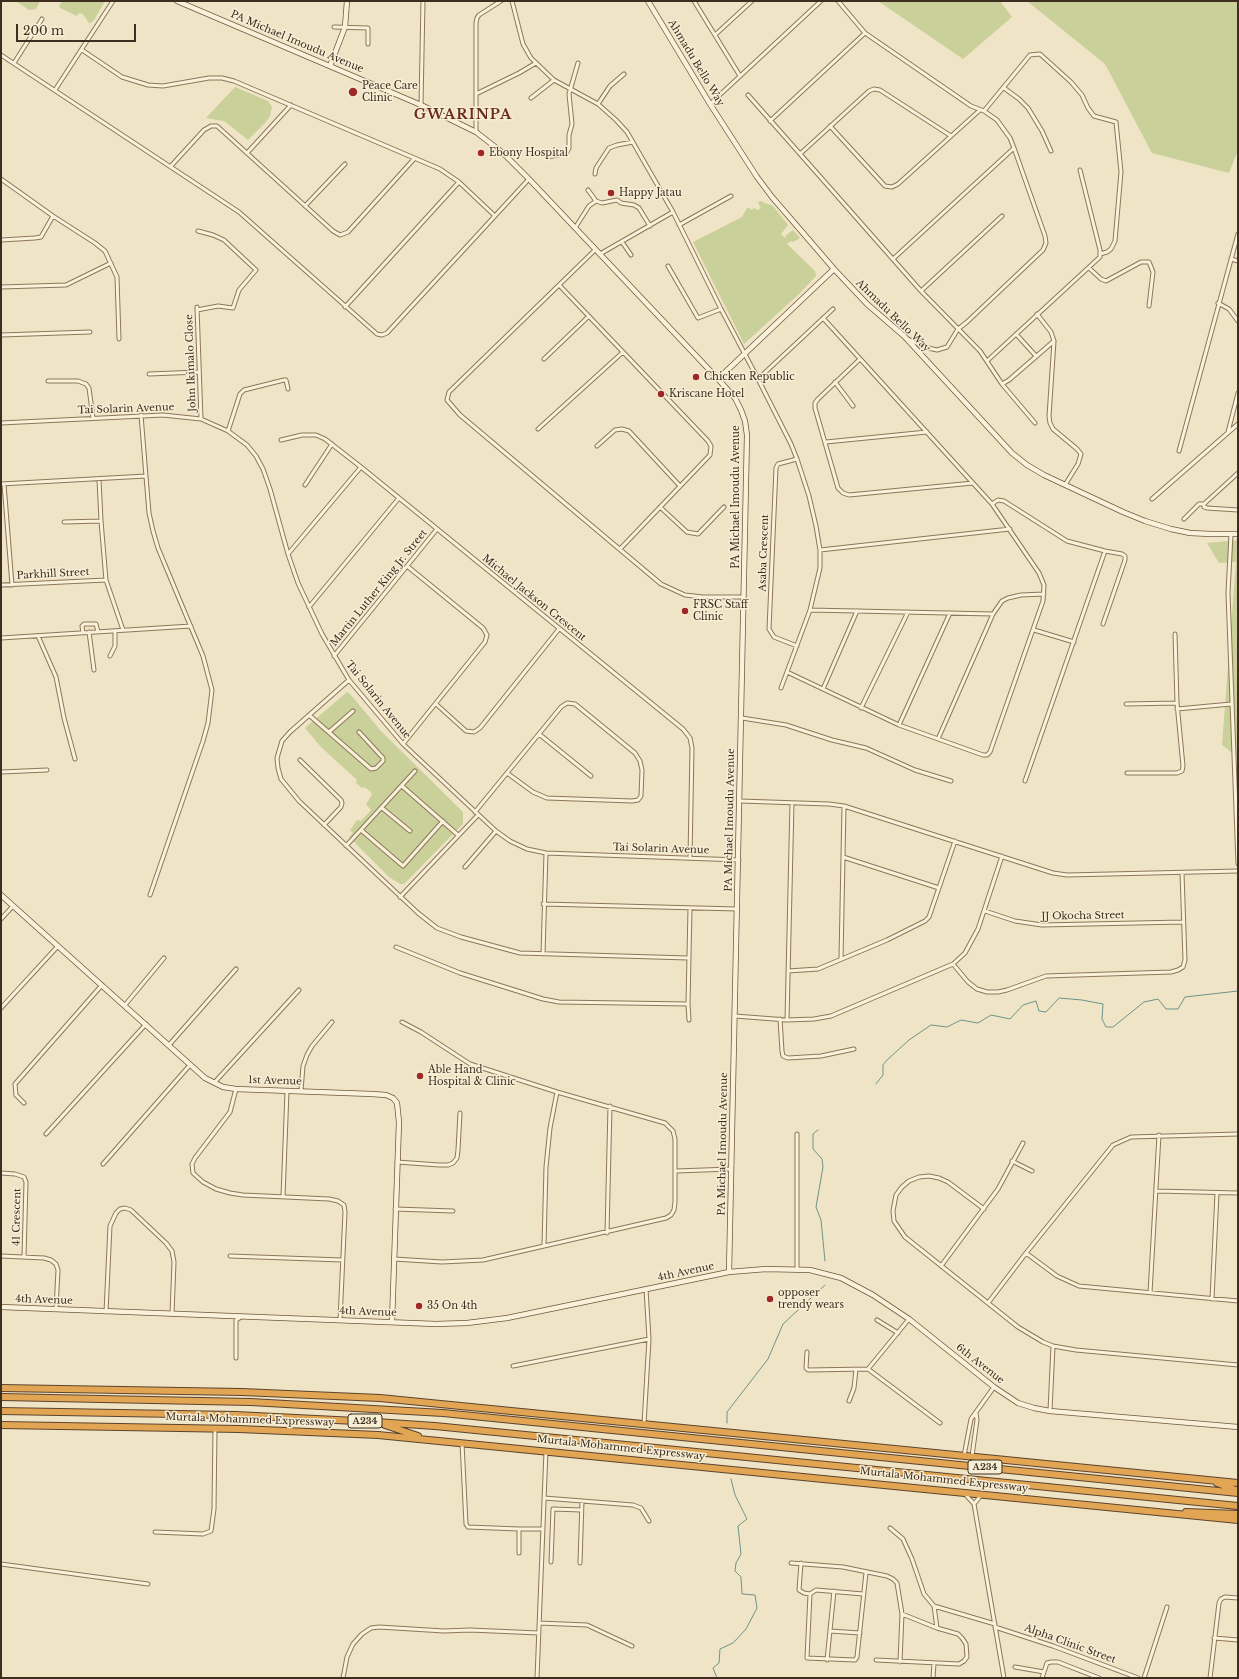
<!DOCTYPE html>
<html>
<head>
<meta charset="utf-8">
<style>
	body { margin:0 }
	#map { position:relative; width:1239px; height:1679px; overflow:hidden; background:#f0e4c6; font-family:"Libre Baskerville",serif }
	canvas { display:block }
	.frame { position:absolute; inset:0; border:2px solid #3d2e1f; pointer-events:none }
	.scale { position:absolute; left:16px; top:24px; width:120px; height:18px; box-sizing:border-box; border:2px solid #3d2e1f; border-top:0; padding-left:5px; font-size:12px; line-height:14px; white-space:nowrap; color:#3d2e1f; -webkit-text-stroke:3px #f7eed6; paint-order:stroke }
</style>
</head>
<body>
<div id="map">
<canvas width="1239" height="1679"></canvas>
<div class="frame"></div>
<div class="scale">200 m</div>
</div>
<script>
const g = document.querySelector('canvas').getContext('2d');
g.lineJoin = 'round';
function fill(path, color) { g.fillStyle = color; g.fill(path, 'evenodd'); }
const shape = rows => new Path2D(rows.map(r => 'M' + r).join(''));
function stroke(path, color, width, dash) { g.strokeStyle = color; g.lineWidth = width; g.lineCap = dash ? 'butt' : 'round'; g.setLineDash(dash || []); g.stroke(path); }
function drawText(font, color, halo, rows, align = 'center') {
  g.font = font + ' "Libre Baskerville",serif'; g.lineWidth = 3; g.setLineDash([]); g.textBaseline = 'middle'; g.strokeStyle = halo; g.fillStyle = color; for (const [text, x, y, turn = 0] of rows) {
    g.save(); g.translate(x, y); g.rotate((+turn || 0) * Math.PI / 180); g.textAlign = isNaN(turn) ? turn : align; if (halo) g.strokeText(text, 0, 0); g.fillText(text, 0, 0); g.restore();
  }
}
const green = shape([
	[16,1,40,1,36,9,29,10],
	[62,1,105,1,94,20,91,23,89,23,83,14,79,13,77,16,60,8,59,6],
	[878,1,1000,1,1012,17,963,59],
	[1027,1,1238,1,1238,150,1229,173,1152,153,1105,64],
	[235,87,268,101,272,107,270,116,266,122,248,140,224,121,206,118],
	[760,201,773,206,788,225,781,234,785,238,786,237,785,236,793,230,800,238,793,242,791,241,787,244,815,271,816,276,799,294,744,344,693,242,742,217,747,208,749,208,752,210,754,208,758,210,761,208,758,203],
	[1238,540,1238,757,1222,745,1236,562,1219,563,1207,543],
	[347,692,350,694,381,731,463,812,463,824,404,884,400,884,389,877,349,837,353,833,350,830,357,820,361,821,371,810,366,804,372,795,371,792,364,787,362,788,356,783,357,780,321,747,305,728]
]);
const stream = shape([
	[876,1084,883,1075,883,1065,887,1060,909,1040,931,1025,947,1027,961,1020,978,1023,991,1015,1010,1019,1023,1005,1036,1001,1039,1011,1046,1012,1059,998,1082,1000,1103,1004,1102,1019,1106,1027,1113,1027,1144,1002,1158,999,1166,1009,1178,1009,1185,997,1238,991],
	[818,1130,813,1134,813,1149,822,1159,823,1167,816,1207,821,1220,825,1261],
	[727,1423,727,1412,768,1359,783,1324,825,1285],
	[717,1678,713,1668,719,1663,720,1649,733,1643,746,1629,757,1608,755,1595,742,1594,741,1577,735,1571,736,1563,741,1554,738,1526,747,1519,735,1495,731,1479]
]);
const street = shape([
	[512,1,523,44,531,58,554,80,598,104,616,120,627,132,673,212,721,309,758,379,791,444,797,459,809,496,816,526,820,550,820,568,810,610,781,688],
	[694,1,740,76],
	[838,1,865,33,971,106,984,111,997,120,1010,138,1014,148,1045,236,1046,243,1043,250,967,322,958,329,947,347,937,350,924,347,908,339],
	[334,27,368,28,368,44],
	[715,35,752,1],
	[82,50,122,77,148,85,163,86,209,78,222,78,234,81,440,169,459,182,495,216],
	[1,55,239,212,377,334,382,335,387,333,529,179],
	[14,63,42,19],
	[1004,88,1019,99,1028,108,1042,131,1051,151],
	[55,90,113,1],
	[476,94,519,73,536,63],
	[748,95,921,291,980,351,1002,384,1009,380,1054,341],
	[531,98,554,80],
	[598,104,610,86,624,74],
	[710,104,821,1],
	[421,105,423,1],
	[984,111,1030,55,1040,54,1071,82,1082,95,1088,108,1094,116,1116,122,1121,172,1115,241,1111,249,1107,252,1100,254],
	[770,121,865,33],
	[830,126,885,186,892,187,898,184,980,110],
	[476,132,476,23,477,18,479,15,501,1],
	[247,153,291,105],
	[800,154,869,91,874,89,880,90,951,136],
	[547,157,563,154,567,152,569,148,569,135,572,124,569,94,578,63],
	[171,166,204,130,211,126,217,126,333,231,340,235,348,232,414,159],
	[595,174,596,168,609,148,617,145,633,142],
	[1,179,53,216,95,243,105,251,117,277,119,339],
	[596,201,602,203,617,200,621,203,634,205,639,208,650,226],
	[305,206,345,164],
	[679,225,731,196],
	[575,228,589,206,596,201,588,190],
	[1,240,35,238,41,237,53,216],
	[622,242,631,255],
	[595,250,449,392,447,400,460,415,661,584,685,595,703,597,744,597],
	[600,254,673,212],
	[893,259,1014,148],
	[1231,259,1238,261],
	[668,266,698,318,721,309],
	[1089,268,1101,279,1106,281,1141,262,1149,262,1153,272,1149,306],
	[560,286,708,441,711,446,710,455,620,549],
	[1,287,66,285,111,263],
	[921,291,1002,216],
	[1218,303,1229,309,1238,321],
	[197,307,201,419],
	[345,307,459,182],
	[197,310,218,306,233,308,239,290,256,270,224,240,213,235,198,231],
	[1037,314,1051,332,1054,341,1049,416,1050,423,1053,429,1077,449,1081,454,1078,464,1065,485],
	[1016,334,1036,356],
	[1,335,90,332],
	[544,359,589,316],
	[860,359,818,399,815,403,815,408,838,488,843,493,849,495,973,483],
	[987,361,1100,257,1100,250,1080,170],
	[149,374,199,372],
	[758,379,833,309],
	[48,381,78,381,86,384,89,388,93,418],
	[835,382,853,406],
	[1002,384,1035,423],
	[141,415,149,513,153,531,158,548,203,656,212,690,208,723,203,741,150,895],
	[1,423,163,415,201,419,228,431,247,445,256,456,263,469,270,489,288,554,298,583,322,634,349,680,403,744,496,831,510,841,527,849,546,853,739,860],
	[538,429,623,352],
	[228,431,240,394,244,390,284,380,286,380,288,389],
	[1228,432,1238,393],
	[281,440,302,435,316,435,325,439,361,467],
	[826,442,927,432],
	[597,446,615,430,622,429,629,431,680,486],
	[1179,451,1238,234],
	[1238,473,1204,504,1204,507,1207,508,1238,510],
	[99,479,101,521,106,580,123,630],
	[1,484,146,476],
	[4,484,12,585],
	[305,485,332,444],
	[1152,499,1238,424],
	[992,504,998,500,1004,501,1067,541,1105,551,1122,554,1125,556,1125,560,1103,624],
	[660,507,687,532,698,534,724,507],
	[1184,519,1199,504,1204,504],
	[64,522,101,521],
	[1231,534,1228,593,1238,864],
	[820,550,1010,529],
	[288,554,361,467,683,729,690,738,692,748,690,858],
	[1,585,106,580],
	[309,607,399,498],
	[810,610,993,614,1002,601,1008,598,1021,595,1044,594],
	[1034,630,1074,642],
	[89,632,94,670],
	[83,633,82,626,84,624,96,624,98,632],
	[38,636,56,677,64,718,75,759],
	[1,638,191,626],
	[797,646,774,637,769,629,776,468,778,464,797,459],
	[110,656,115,646,115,631],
	[334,656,437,529],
	[787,672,899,725,983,755,987,755,990,752,1043,601,1044,585,1039,573,992,504,823,318],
	[349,680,290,732,282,741,277,758,278,768,281,779,299,801,418,913,437,928,461,937,520,953,688,958],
	[823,689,857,611],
	[436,704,466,731,474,732,480,728,559,629],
	[1126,704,1177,703],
	[861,708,908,612],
	[1177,709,1231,704],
	[309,715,363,762,371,769,376,768,383,761,383,758,359,732],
	[742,718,786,725,832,740,866,748,915,770,951,781],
	[899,725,950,613],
	[329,732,353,711],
	[539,734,591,776],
	[938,739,993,614],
	[403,744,485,642,487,635,483,628,407,566],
	[300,760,341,800,342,803,341,807,324,825],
	[1,772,47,770],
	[1127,773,1177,773,1182,771,1183,766,1177,703,1175,634],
	[1025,781,1105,551],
	[402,786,458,835],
	[740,801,829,804,844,806,1053,873,1067,875,1238,871],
	[382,808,410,831],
	[475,812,561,707,567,703,575,704,635,753,640,761,642,770,641,796,638,800,632,801,547,798,533,792,507,773],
	[361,830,403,866,443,821],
	[346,846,415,771],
	[843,857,939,888],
	[465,867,496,831],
	[400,897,478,815],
	[543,904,737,909],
	[985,911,1015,921,1042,925,1183,922],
	[1,919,13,906],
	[396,947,460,973,543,999,559,1002,688,1004,690,908],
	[543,954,546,853],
	[841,959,844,806],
	[953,964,968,982,977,989,987,992,998,992,1007,990,1046,976,1171,972,1178,970,1183,967,1185,960,1182,873],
	[788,971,818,969,887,940,925,921,929,917,955,841],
	[688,1004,689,1020],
	[125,1005,164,958],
	[1,1008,58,946],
	[735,1016,787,1020,814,1019,831,1016,953,964,965,953,978,929,1002,856],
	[780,1019,782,1051,783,1056,788,1058,821,1056,854,1049],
	[787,1020,792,803],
	[169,1045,236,969],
	[214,1083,299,990],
	[236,1089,230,1112,195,1158,192,1164,193,1173,203,1182,216,1189,230,1193,243,1195,329,1199,338,1201,344,1205,345,1212,340,1320],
	[301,1091,303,1066,307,1055,312,1046,332,1022],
	[24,1103,16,1095,15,1084,102,985],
	[46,1134,146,1024],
	[797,1134,797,1269],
	[1012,1161,1032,1171],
	[397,1162,439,1165,448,1165,453,1163,457,1158,458,1150,460,1113],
	[103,1164,190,1065],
	[676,1171,731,1169],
	[1,1173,15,1174,24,1177,26,1182,24,1257],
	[1156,1191,1238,1193],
	[283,1197,287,1091],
	[395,1209,453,1211],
	[984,1209,948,1182,939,1178,929,1176,919,1177,909,1181,902,1187,896,1195,893,1211,894,1221,905,1237,1018,1327,1043,1342,1053,1346,1076,1350,1238,1365],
	[607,1233,610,1106],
	[544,1246,546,1167,550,1128,557,1092],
	[1026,1253,1057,1276,1079,1286,1238,1301],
	[1,1256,44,1258,51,1260,56,1264,58,1270,56,1309],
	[230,1256,342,1260],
	[394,1259,442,1262,483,1260,666,1218,671,1215,674,1210,675,1202,675,1139,673,1131,665,1123,557,1092,470,1064,421,1032,402,1022],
	[941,1266,998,1189,1023,1143],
	[1150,1293,1159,1135],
	[1212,1299,1217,1193],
	[988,1303,1026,1253,1113,1145,1131,1137,1238,1134],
	[106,1312,110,1226,116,1213,120,1209,125,1208,131,1210,166,1243,172,1251,174,1262,172,1314],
	[877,1320,898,1333],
	[807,1352,806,1368,808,1370,868,1369,940,1423],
	[236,1358,236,1320,241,1317],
	[513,1366,649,1339],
	[868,1369,909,1319],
	[849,1401,854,1388,856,1369],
	[1050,1411,1053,1346],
	[644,1424,649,1339,646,1289],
	[462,1443,466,1524,468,1527,519,1529],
	[964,1456,971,1419,994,1387],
	[972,1456,977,1420,976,1413],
	[965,1494,974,1504,1004,1678],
	[544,1498,633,1505,641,1508,649,1521],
	[974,1504,982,1494],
	[155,1532,203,1534,211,1531,214,1509,215,1429],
	[519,1553,519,1529,543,1529],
	[551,1562,553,1509,581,1510],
	[580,1563,582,1501],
	[791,1563,843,1567,887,1576,893,1579,897,1583,902,1614,900,1662],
	[801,1563,799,1590,804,1593,810,1594],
	[1,1564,148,1584],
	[863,1594,816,1590,810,1594,807,1658,855,1660,857,1657,866,1573],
	[934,1606,995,1624],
	[902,1614,937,1628],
	[539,1623,587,1625,632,1646],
	[995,1627,1053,1646,1138,1678],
	[830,1631,860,1633],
	[1214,1638,1238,1640],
	[827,1660,834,1591],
	[876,1660,959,1664,964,1661,967,1657,966,1644,962,1638,958,1634,937,1628,934,1606,924,1594,912,1559,903,1539,890,1528],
	[1015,1667,1044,1672],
	[343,1678,347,1657,353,1644,362,1634,371,1628,379,1627,444,1631,470,1630,539,1633],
	[537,1678,546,1451],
	[933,1678,934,1663],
	[1042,1678,1047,1663,1051,1662,1058,1662,1099,1678],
	[1144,1678,1167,1607],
	[1210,1678,1219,1603,1221,1599,1225,1597,1238,1598]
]);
const secondary = shape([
	[177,1,421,105,476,132,503,153,529,179,718,379,735,398,741,410,745,421,747,435,729,1272],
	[648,1,710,104,757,177,772,197,834,269,867,304,904,336,1012,453,1027,465,1044,475,1123,512,1145,521,1171,529,1190,533,1211,534,1238,534],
	[330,66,345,27,347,1],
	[718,379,834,269],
	[1,895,205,1078,223,1087,236,1089,372,1094,386,1095,393,1098,397,1103,399,1122,392,1322],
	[1,1307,436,1324,467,1323,507,1318,729,1272,766,1269,810,1270,841,1278,873,1295,909,1319,994,1387,1018,1403,1034,1408,1050,1411,1238,1427]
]);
const highway = shape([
	[1,1388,242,1392,380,1398,1238,1483],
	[1,1397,251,1402,443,1413,1238,1493],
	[1,1411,236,1415,376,1422,435,1426,1238,1506],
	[1,1425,239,1429,378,1435,1238,1520],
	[385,1425,418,1436],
	[1217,1483,1236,1490],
	[1186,1512,1238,1514]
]);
const markers = [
	[353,92,5,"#9f2827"],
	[481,153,4,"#9f2827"],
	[611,193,4,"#9f2827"],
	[696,377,4,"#9f2827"],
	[661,394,4,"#9f2827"],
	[685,611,4,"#9f2827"],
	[420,1076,4,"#9f2827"],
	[770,1299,4,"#9f2827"],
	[419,1306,4,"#9f2827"]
];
const shields = [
	[365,1421,34],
	[985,1467,34]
];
const shieldNames = [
	["A234",365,1421],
	["A234",985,1467]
];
const streetNames = [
	["PA Michael Imoudu Avenue",297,42,23],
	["Ahmadu Bello Way",696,63,59],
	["Ahmadu Bello Way",893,316,44],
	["John Ikimalo Close",191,363,-92],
	["Tai Solarin Avenue",126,409,-2],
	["PA Michael Imoudu Avenue",736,497,-90],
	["Asaba Crescent",764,553,-88],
	["Parkhill Street",53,574,-3],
	["Martin Luther King Jr. Street",379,588,-51],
	["Michael Jackson Crescent",534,598,39],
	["Tai Solarin Avenue",378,700,51],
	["PA Michael Imoudu Avenue",730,820,-89],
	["Tai Solarin Avenue",661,849,2],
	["JJ Okocha Street",1083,916,-1],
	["1st Avenue",275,1081,2],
	["PA Michael Imoudu Avenue",723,1144,-89],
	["41 Crescent",17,1217,-89],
	["4th Avenue",686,1272,-12],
	["4th Avenue",44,1300,2],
	["4th Avenue",368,1312,2],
	["6th Avenue",980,1364,38],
	["Murtala Mohammed Expressway",250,1420,2],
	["Murtala Mohammed Expressway",621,1448,6],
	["Murtala Mohammed Expressway",944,1480,6],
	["Alpha Clinic Street",1070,1644,20]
];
const poiNames = [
	["Peace Care",362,86],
	["Clinic",362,98],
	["Ebony Hospital",489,153],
	["Happy Jatau",619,193],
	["Chicken Republic",704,377],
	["Kriscane Hotel",669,394],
	["FRSC Staff",693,605],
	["Clinic",693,617],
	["Able Hand",428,1070],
	["Hospital & Clinic",428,1082],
	["opposer",778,1293],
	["trendy wears",778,1305],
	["35 On 4th",427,1306]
];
const districtNames = [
	["GWARINPA",463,115]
];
fill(green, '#c9d099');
stroke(stream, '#6d938a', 1);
stroke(street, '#8d765a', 5);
stroke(secondary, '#6f573e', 6);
stroke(highway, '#5b442f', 8);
stroke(street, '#faf1da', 3);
stroke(secondary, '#faf1da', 4.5);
stroke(highway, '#e2a554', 6);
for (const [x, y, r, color] of markers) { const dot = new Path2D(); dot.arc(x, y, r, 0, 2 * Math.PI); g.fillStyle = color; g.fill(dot); stroke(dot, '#f7eed6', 1.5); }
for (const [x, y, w] of shields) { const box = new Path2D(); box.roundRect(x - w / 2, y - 7, w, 14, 3); g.fillStyle = '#f7eed6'; g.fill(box); stroke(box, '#3d2e1f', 1); }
drawText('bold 9px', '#3d2e1f', null, shieldNames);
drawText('10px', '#3d2e1f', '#f7eed6', streetNames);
drawText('10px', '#3d2e1f', '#f7eed6', poiNames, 'left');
g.letterSpacing = '1px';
drawText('bold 14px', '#6b2d1c', '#f7eed6', districtNames);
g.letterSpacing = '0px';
</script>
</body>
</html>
